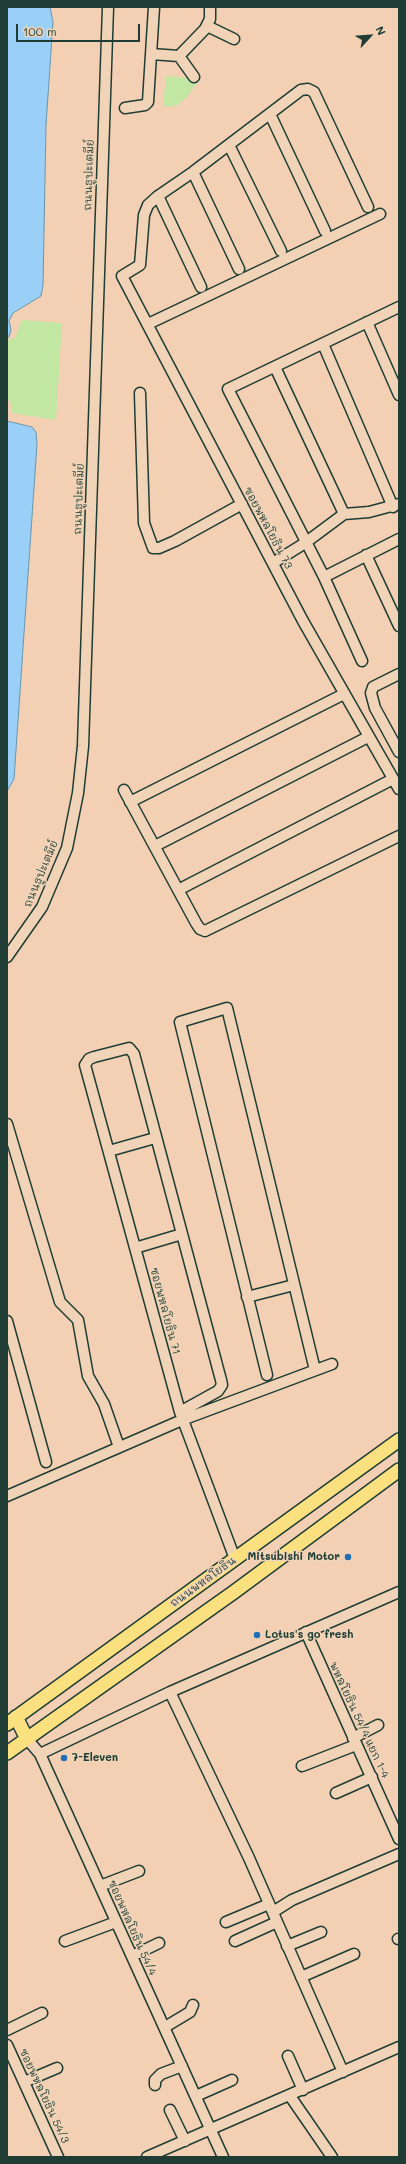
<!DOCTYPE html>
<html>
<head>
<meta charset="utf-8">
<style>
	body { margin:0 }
	#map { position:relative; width:406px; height:2164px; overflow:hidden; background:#f3d0b3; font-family:Mali,sans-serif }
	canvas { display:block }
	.frame { position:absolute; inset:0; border:8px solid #1f3d34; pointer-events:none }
	.north { position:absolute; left:350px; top:16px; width:40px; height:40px; -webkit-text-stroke:3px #f1d4b8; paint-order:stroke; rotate:64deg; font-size:11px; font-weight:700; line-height:16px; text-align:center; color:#1f3d34 }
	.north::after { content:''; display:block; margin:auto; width:14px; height:18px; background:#1f3d34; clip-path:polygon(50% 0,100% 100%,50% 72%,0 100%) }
	.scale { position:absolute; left:16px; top:24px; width:124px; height:18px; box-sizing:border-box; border:2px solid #1f3d34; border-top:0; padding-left:5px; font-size:12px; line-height:14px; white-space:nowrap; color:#1f3d34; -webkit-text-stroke:3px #f1d4b8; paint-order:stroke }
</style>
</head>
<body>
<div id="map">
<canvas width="406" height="2164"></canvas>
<div class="frame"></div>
<div class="north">N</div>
<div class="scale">100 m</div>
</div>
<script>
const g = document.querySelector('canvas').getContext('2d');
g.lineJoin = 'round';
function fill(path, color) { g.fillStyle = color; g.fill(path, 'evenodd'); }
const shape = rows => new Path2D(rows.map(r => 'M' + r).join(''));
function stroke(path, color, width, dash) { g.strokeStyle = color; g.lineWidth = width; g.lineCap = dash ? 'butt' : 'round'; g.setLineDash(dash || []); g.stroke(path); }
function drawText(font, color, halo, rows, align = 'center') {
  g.font = font + ' Mali,"Playpen Sans Thai",sans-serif'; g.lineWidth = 3; g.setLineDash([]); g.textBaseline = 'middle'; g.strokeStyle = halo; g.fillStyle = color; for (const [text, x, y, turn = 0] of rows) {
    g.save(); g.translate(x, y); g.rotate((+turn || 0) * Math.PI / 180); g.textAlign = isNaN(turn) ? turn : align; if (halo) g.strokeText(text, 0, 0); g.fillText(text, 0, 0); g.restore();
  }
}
const green = shape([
	[166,76,200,79,187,97,176,106,163,106],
	[22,320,62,323,56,420,12,413,10,400,7,399,7,340,15,338]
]);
const water = shape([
	[7,7,50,7,53,22,46,125,43,285,41,296,13,313,9,321,11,330,9,337,7,337,7,7],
	[7,421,32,427,36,432,37,444,14,779,7,791,7,421]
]);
const minor = shape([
	[207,26,234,39],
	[151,54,179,56,205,29,210,19,210,7],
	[179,56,194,77],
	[125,108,145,105,148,102,154,7],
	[270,114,325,231],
	[229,145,281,251],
	[193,172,239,269],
	[158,196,201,287],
	[368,207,314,92,308,89,301,90,193,172,158,196,148,205,144,215,140,265,122,276,303,621,399,789],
	[367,322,399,395],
	[148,324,380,214],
	[323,344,393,507],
	[275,367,344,514],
	[140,393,144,523,153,548,159,548,175,541,242,504],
	[366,555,399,626],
	[273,563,305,543,344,514,369,512,399,504],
	[324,577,399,539],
	[362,661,324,577,228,389,399,307],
	[399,674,373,687,371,693,375,708,399,752],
	[124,790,196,923,200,929,205,931,399,836],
	[130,802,344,694],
	[155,846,368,737],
	[178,890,393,779],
	[7,957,42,907,67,848,78,793,83,746,108,7],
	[7,1124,60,1302,78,1320,88,1376,104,1404,119,1447],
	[109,1151,155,1138],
	[135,1248,182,1234],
	[247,1297,294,1285],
	[7,1321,46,1462],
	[267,1375,180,1022,227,1008,315,1370],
	[180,1412,218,1391,222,1385,221,1380,134,1054,129,1048,94,1057,89,1059,85,1065,180,1412,235,1559],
	[7,1496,182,1420,332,1364],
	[306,1632,399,1839],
	[170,1692,249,1858,343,2072],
	[353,1738,378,1725],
	[27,1739,40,1754,223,2157],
	[40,1754,170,1692,399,1592],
	[302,1766,356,1745],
	[336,1793,372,1777],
	[100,1886,139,1871],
	[273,1912,292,1900,399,1854],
	[226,1922,269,1904],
	[398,1939,399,1939],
	[65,1941,116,1922],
	[235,1941,277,1922],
	[287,1946,321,1932],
	[132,1956,159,1943],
	[301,1977,354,1954],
	[165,2027,190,2012,193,2005],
	[7,2030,42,2013],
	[7,2045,58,2157],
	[288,2056,303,2090],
	[24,2082,57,2068],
	[155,2085,155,2080,161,2074,182,2066],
	[196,2096,232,2080],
	[290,2096,332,2157],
	[170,2110,185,2141],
	[147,2157,399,2047]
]);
const major = shape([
	[16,1717,27,1739],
	[7,1724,399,1440],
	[7,1753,234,1592,399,1470]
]);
const markers = [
	[348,1557,4,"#1f6fb2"],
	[257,1635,4,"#1f6fb2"],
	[64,1758,4,"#1f6fb2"]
];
const streetNames = [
	["ถนนธูปะเตมีย์",89,175,-88],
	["ถนนธูปะเตมีย์",79,499,-88],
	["ซอยพหลโยธิน 73",268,528,62],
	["ถนนธูปะเตมีย์",41,874,-67],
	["ซอยพหลโยธิน 71",165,1311,75],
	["ถนนพหลโยธิน",203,1582,-36],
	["พหลโยธิน 54/4 แยก 1-4",359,1720,65],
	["ซอยพหลโยธิน 54/4",132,1928,66],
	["ซอยพหลโยธิน 54/3",44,2096,65]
];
const poiNames = [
	["Mitsubishi Motor",340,1557,"right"],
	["Lotus's go fresh",265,1635],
	["7-Eleven",72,1758]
];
fill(green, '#c1e7a2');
fill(water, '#9ad0f8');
stroke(water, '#6995aa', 1);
stroke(minor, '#1f3d34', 13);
stroke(major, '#1f3d34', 16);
stroke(minor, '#f1d4b8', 10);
stroke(major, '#fbe080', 13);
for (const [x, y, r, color] of markers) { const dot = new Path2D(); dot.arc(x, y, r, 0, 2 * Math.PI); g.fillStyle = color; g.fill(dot); stroke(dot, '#f1d4b8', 1.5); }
drawText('11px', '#1f3d34', '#f1d4b8', streetNames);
drawText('bold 11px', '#1f3d34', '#f1d4b8', poiNames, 'left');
</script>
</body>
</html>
